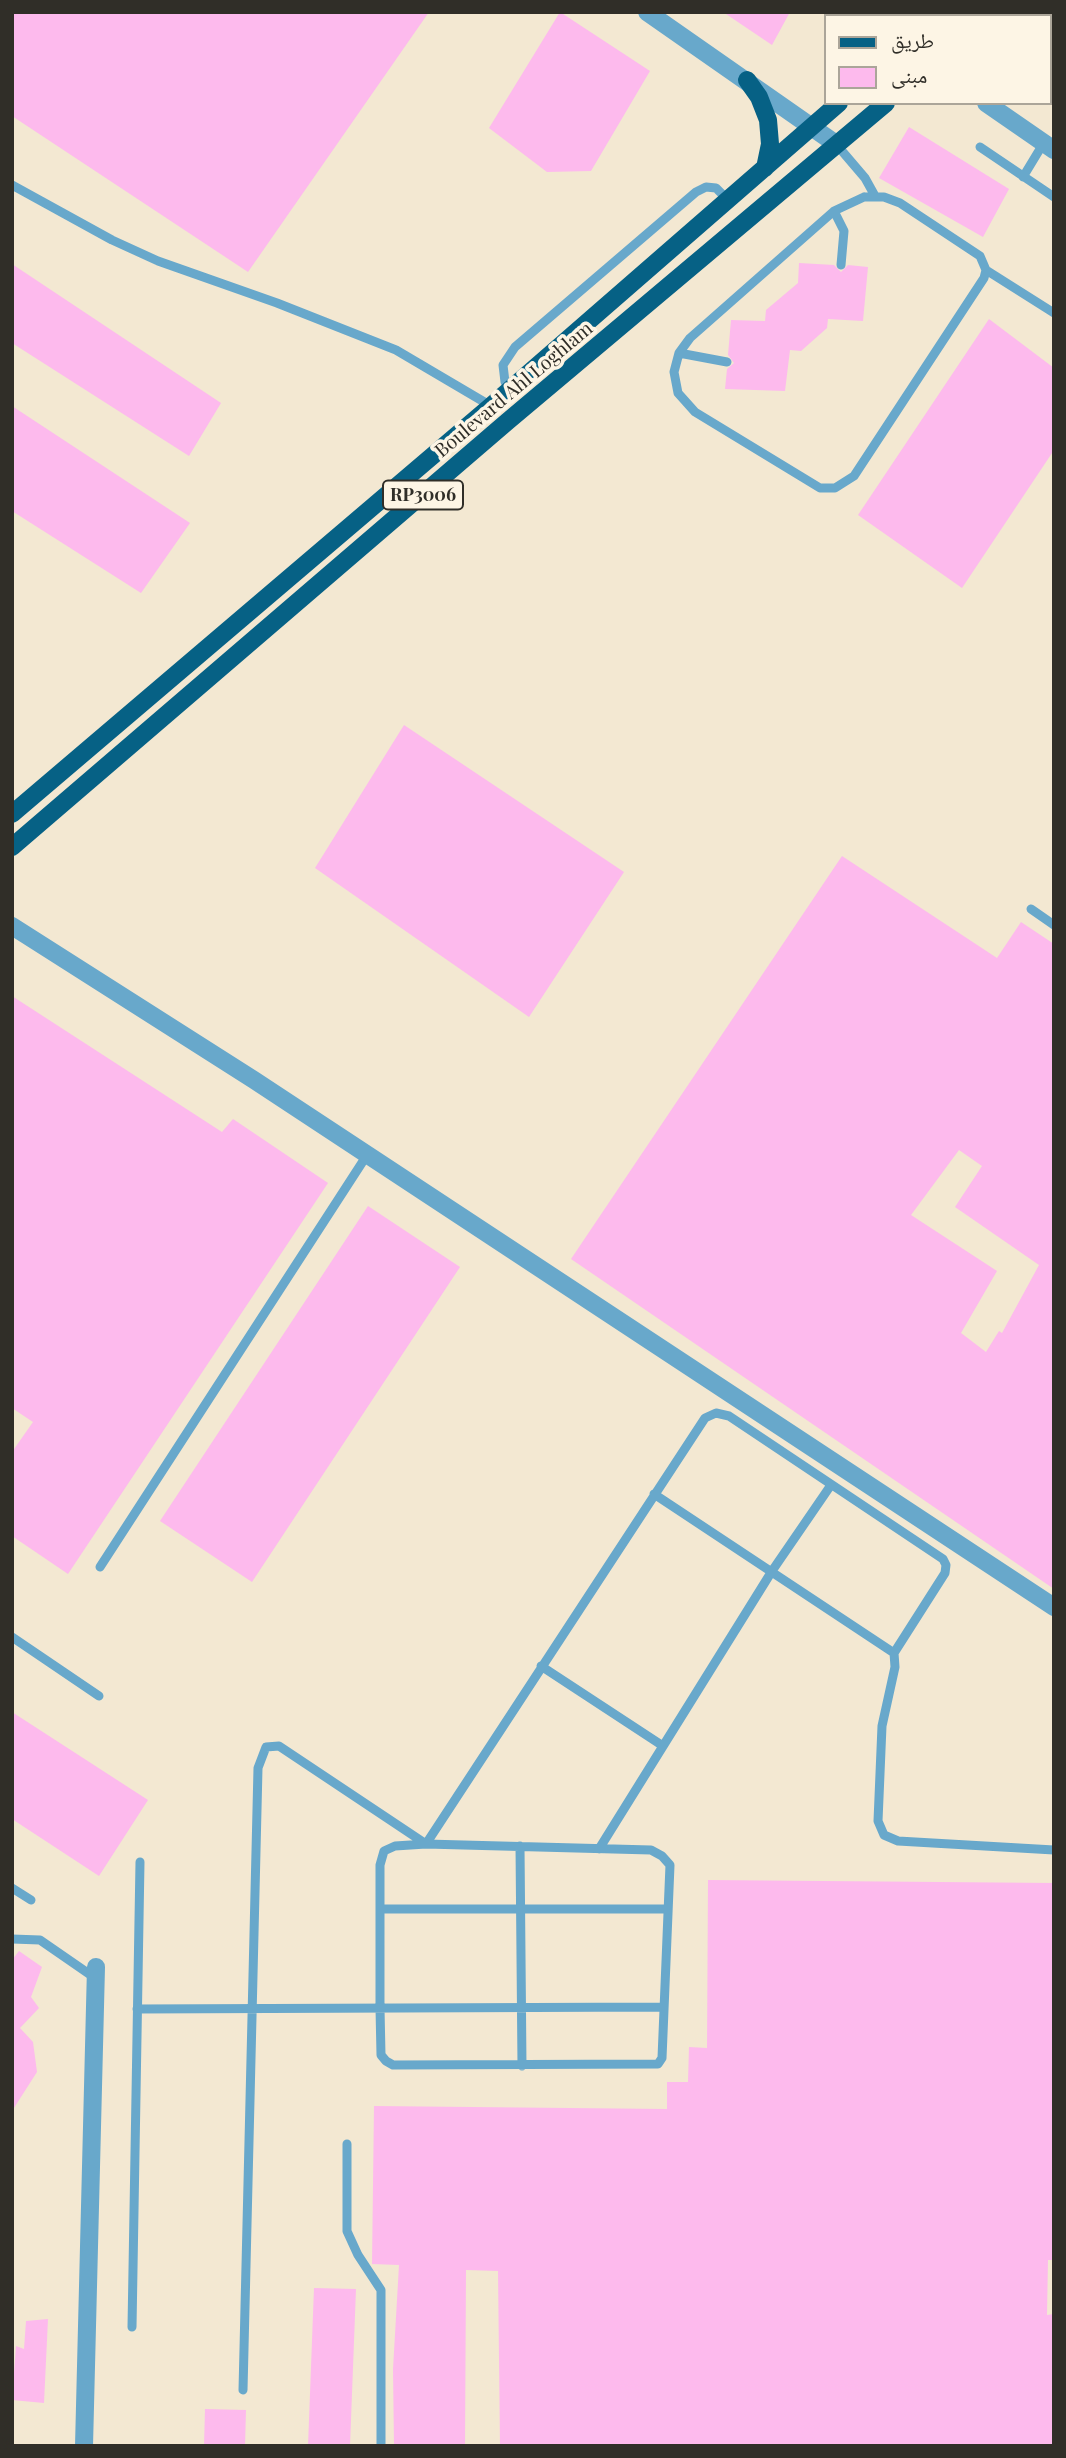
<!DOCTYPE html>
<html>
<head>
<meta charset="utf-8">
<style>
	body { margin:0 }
	#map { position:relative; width:1066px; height:2458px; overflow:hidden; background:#fdf5e5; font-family:"Playfair Display","Noto Naskh Arabic",serif }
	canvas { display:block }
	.frame { position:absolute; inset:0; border:14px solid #302e28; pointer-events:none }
	.legend { position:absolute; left:824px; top:14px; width:228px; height:91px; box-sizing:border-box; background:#fdf5e5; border:2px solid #aba599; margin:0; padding:9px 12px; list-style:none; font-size:21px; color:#302e28 }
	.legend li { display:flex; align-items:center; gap:14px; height:35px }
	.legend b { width:35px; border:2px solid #aba599 }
</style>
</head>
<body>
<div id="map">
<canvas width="1066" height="2458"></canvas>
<div class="frame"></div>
<ul class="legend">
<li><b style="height:9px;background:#066185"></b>طريق</li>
<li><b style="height:19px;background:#fdbaed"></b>مبنى</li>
</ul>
</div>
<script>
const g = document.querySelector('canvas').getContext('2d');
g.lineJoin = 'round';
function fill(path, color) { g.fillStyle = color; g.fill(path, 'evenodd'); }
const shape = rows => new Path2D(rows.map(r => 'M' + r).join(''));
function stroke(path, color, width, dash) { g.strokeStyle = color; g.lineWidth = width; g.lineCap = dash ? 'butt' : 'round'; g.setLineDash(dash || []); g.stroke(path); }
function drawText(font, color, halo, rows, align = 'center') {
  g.font = font + ' "Playfair Display",serif'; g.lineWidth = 7; g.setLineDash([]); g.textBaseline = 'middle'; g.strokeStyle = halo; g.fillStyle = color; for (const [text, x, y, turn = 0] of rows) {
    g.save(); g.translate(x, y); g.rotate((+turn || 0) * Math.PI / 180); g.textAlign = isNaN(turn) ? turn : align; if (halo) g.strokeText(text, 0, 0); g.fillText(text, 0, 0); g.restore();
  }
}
const built = shape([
	[12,12,1054,12,1054,2446,12,2446],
	[826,16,1050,16,1050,103,826,103]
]);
const building = shape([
	[12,12,429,12,248,272,12,116],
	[560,12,650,71,591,171,547,172,489,128],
	[723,12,790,12,772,45],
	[909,127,1009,189,983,237,879,178],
	[799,263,834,265,841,272,848,265,868,267,863,321,828,319,827,328,801,351,790,350,785,391,725,389,727,369,734,363,728,355,731,320,765,321,766,310,798,283],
	[12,264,221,403,189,456,12,343],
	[989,319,1054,368,1054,450,962,588,858,515],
	[12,406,190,523,141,593,12,511],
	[404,725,624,872,529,1017,315,868],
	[842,856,997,958,1021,922,1054,944,1054,1589,571,1259],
	[959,1150,982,1166,955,1207,1039,1265,1002,1333,999,1331,986,1352,961,1333,997,1271,911,1215],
	[12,996,222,1132,233,1119,328,1183,68,1574,12,1536,12,1452,33,1422,12,1408],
	[368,1206,460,1267,252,1582,160,1521],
	[12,1712,148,1800,99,1876,12,1819],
	[708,1880,1054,1883,1054,2260,1048,2260,1047,2315,1054,2314,1054,2446,500,2446,498,2271,466,2270,465,2446,394,2446,393,2369,399,2265,372,2264,374,2106,667,2109,667,2082,688,2082,689,2047,707,2048],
	[19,1951,42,1967,31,1997,39,2008,20,2028,33,2042,37,2072,12,2111,12,1960],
	[314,2288,356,2289,350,2446,308,2446],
	[48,2319,44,2403,12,2400,16,2346,24,2349,26,2321],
	[205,2409,246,2410,245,2446,204,2446]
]);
const service = shape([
	[888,12,892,16],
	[836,144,865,178,875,196],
	[980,147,1054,197],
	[1023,177,1043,144],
	[12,185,112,240,158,261,277,303,396,350,491,406],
	[864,197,884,197,900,203,980,256,986,270,984,278,854,476,835,488,820,488,695,412,678,393,674,372,679,353,690,338,834,211,864,197],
	[834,211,844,231,841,265],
	[986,270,1054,313],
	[679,353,727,362],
	[510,389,505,382,503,365,515,347,696,192,706,187,716,188,728,200],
	[1031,909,1054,925],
	[654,1494,894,1653],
	[100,1567,367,1155],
	[12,1637,99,1696],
	[541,1666,663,1746],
	[426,1844,705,1418,716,1413,729,1416,943,1559,946,1565,945,1573,894,1653,895,1667,882,1726,878,1821,884,1835,898,1841,1054,1850],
	[426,1844,651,1850,662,1856,670,1865,662,2058,658,2064,393,2065,386,2061,381,2055,380,2008,380,1865,384,1851,395,1846,426,1844],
	[520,1846,522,2066],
	[599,1849,772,1571,831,1485],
	[12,1888,31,1900],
	[380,1909,668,1909],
	[12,1939,40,1940,95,1978],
	[137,2009,664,2007],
	[347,2144,347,2231,358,2255,381,2290,381,2446],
	[132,2327,140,1862],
	[243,2390,258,1768,266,1747,279,1746,426,1844]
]);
const minor = shape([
	[647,12,836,144],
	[986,103,1054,150],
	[12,926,254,1080,1054,1607],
	[84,2446,96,1967]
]);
const primary = shape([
	[940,16,944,12],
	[984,16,988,12],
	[747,80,759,97,768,120,770,144,765,168],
	[12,814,491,406,839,103],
	[12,847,508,421,886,103]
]);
const shields = [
	[423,495,80]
];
const shieldNames = [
	["RP3006",423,495]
];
const streetNames = [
	["Boulevard Ahl Loghlam",514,390,-40]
];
fill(built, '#f3e8d2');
fill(building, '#fdbaed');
stroke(service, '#68a8cb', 9);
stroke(minor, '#68a8cb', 18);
stroke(primary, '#066185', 18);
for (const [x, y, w] of shields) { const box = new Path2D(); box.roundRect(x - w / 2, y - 14.5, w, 29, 5); g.fillStyle = '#fdf5e5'; g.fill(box); stroke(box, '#302e28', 2); }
drawText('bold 18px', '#302e28', null, shieldNames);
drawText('19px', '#302e28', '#fdf5e5', streetNames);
</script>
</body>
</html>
